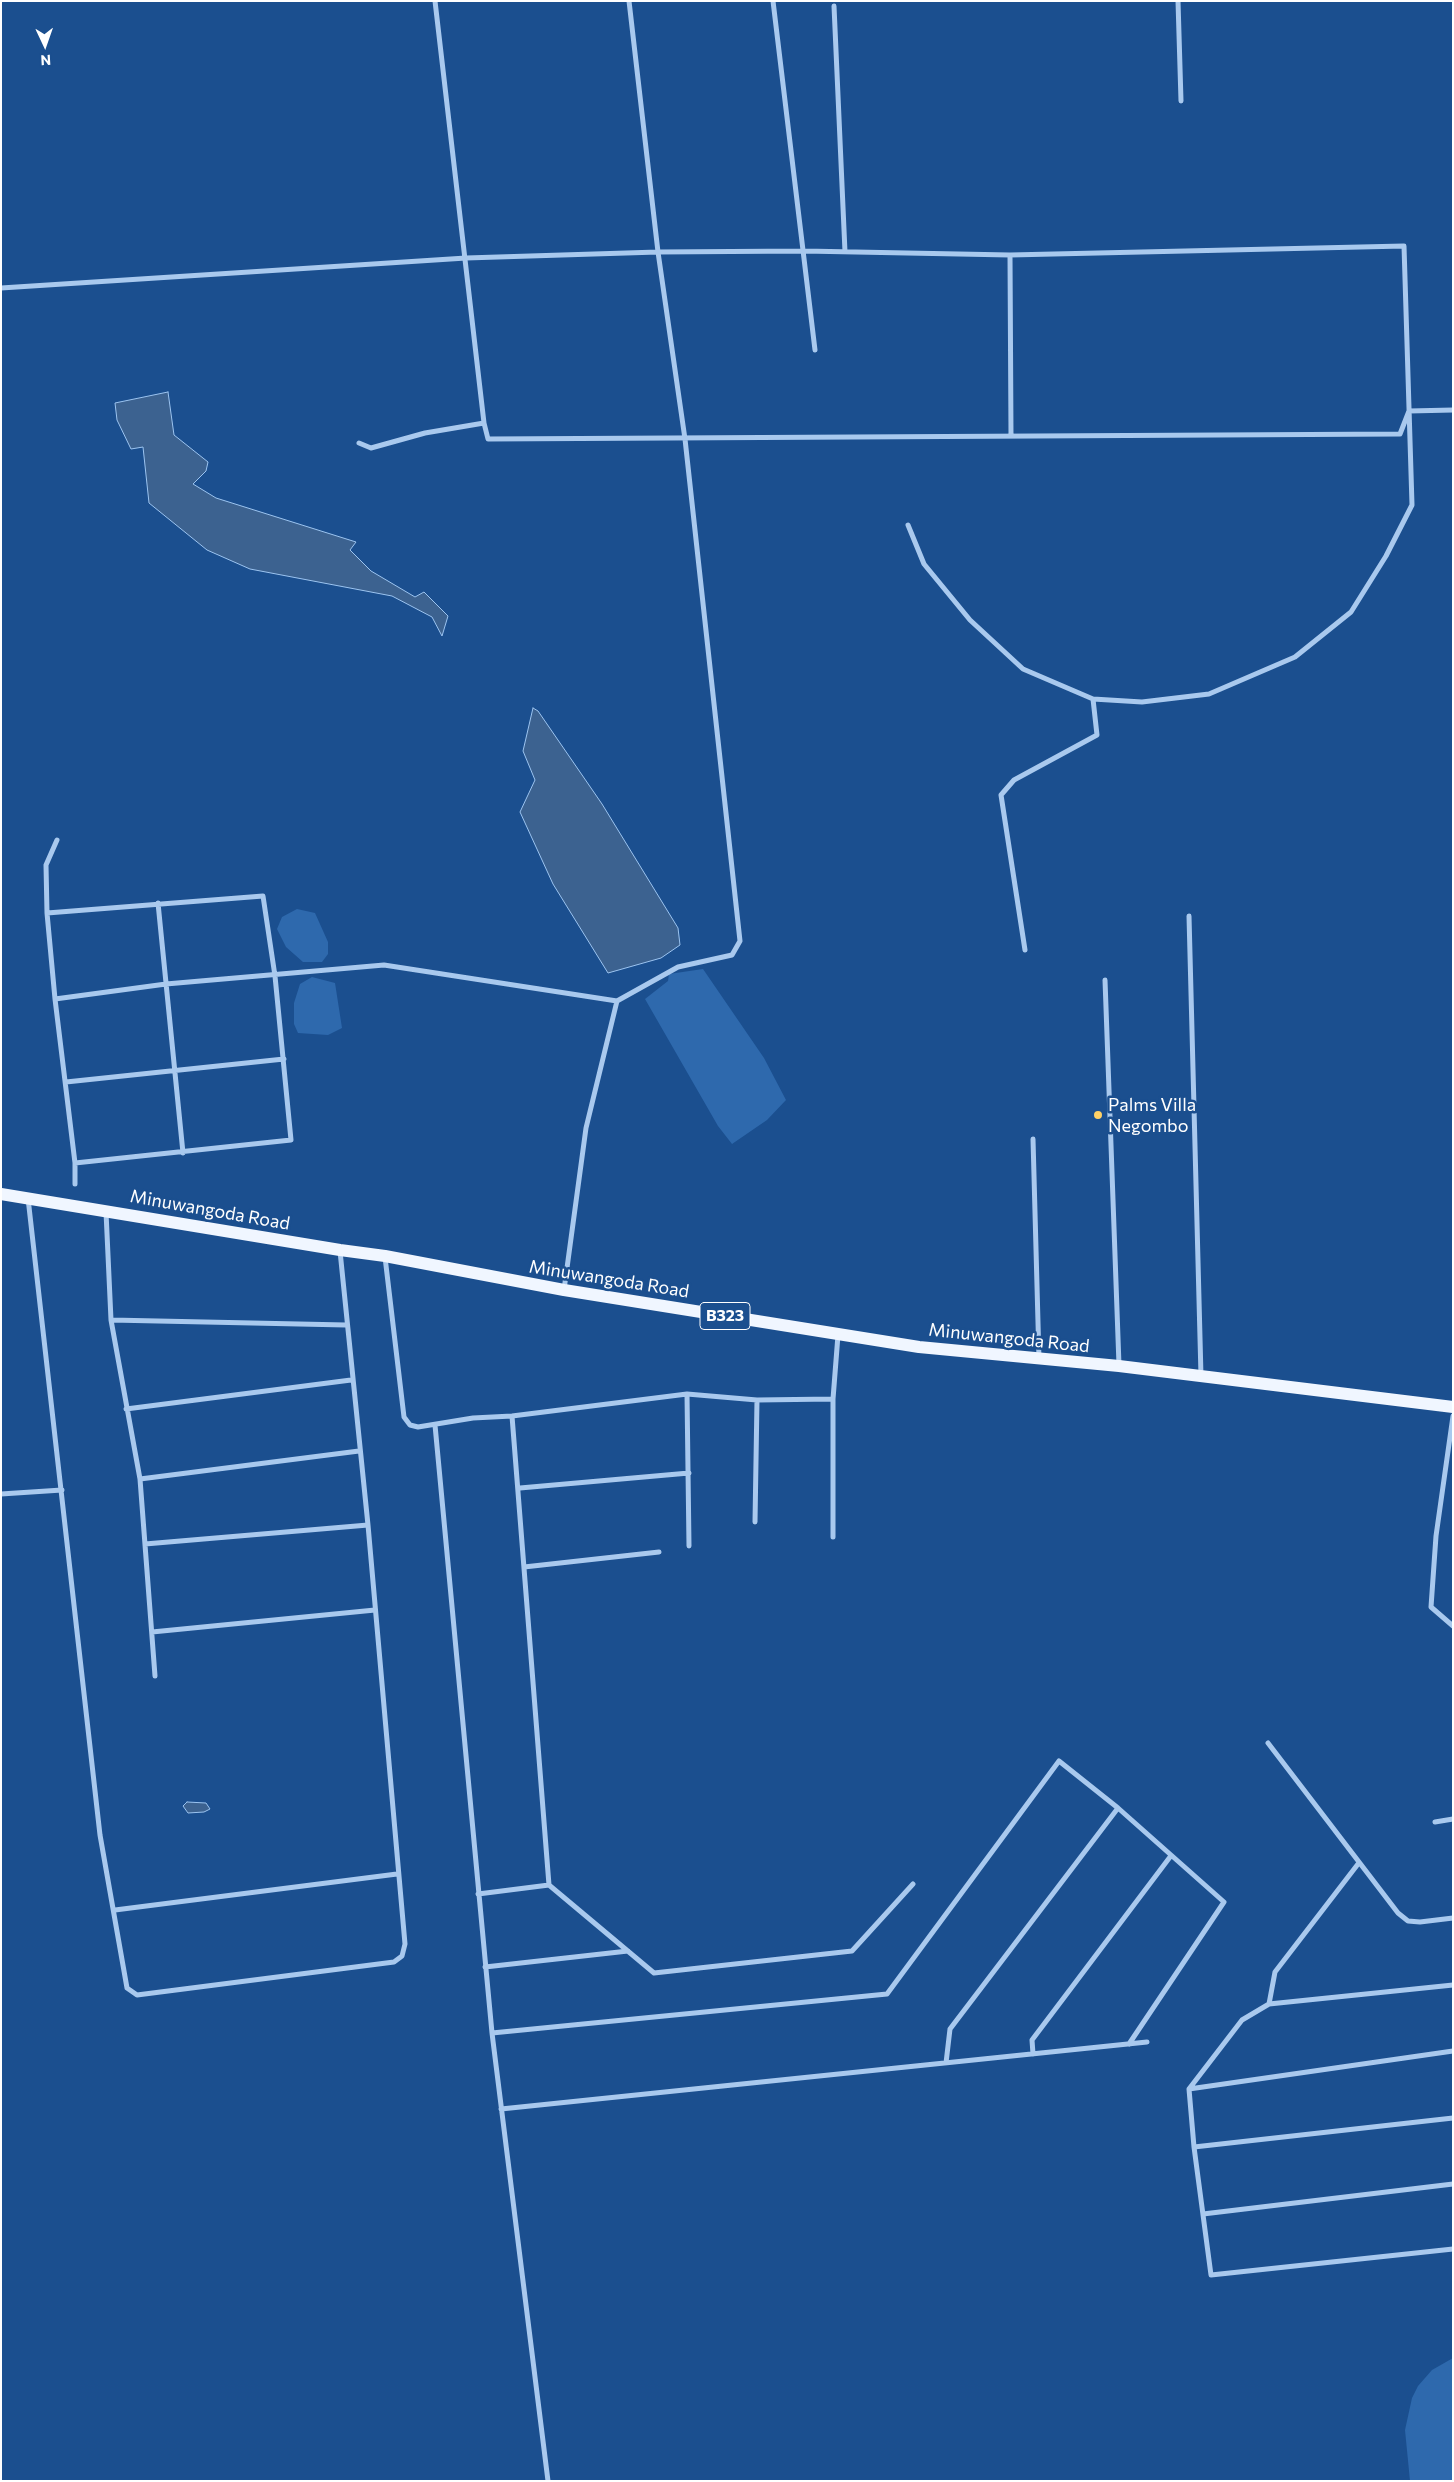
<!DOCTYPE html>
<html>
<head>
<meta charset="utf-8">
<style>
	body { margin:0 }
	#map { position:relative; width:1454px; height:2482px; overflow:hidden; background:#1b4f8f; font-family:Commissioner,sans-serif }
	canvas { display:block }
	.frame { position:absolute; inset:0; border:2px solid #fff; pointer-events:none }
	.north { position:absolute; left:20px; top:20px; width:50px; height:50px; -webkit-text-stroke:4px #1b4f8f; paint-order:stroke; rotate:177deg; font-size:14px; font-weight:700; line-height:20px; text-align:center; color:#fff }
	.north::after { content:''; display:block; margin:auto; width:18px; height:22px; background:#fff; clip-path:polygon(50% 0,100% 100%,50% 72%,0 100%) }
</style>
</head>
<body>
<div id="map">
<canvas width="1454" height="2482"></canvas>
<div class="frame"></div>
<div class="north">N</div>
</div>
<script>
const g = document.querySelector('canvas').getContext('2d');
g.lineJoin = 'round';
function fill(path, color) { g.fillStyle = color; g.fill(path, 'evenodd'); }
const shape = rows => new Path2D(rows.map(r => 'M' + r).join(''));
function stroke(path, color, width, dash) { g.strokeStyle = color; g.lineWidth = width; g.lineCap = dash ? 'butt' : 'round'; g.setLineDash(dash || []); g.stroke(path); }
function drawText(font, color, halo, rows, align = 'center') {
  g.font = font + ' Commissioner,sans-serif'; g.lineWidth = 5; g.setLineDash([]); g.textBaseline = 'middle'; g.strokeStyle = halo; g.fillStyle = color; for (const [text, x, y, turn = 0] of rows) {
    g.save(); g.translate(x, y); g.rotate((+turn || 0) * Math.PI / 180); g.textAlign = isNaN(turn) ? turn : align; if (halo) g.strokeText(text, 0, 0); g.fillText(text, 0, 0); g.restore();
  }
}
const green = shape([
	[297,909,315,913,328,942,328,954,322,962,303,962,286,947,277,929,282,917],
	[703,969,764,1058,786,1100,767,1120,732,1144,718,1126,645,999,668,981,669,974],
	[312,977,335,983,342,1028,328,1035,298,1033,294,1024,294,1003,300,984],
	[1453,2358,1453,2481,1410,2481,1405,2430,1412,2398,1418,2386,1432,2370]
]);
const water = shape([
	[168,392,174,435,208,462,206,471,193,484,216,498,356,542,350,550,371,571,415,597,424,592,448,616,442,636,432,617,392,596,250,569,207,550,149,503,143,447,131,449,117,420,115,403,168,392],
	[533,708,538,711,602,804,678,928,680,945,661,958,608,973,553,884,520,812,535,780,523,751,533,708],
	[187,1802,206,1803,210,1809,204,1812,188,1813,183,1806,187,1802]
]);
const minor = shape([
	[435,1,484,423,488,439,1400,434,1409,411,1453,410],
	[773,1,815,350],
	[1178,1,1181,101],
	[834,6,845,252],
	[1010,255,1011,436],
	[1,288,466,258,658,252,804,251,1010,255,1404,246,1412,505,1386,556,1351,612,1295,657,1209,694,1142,702,1093,699,1023,669,970,620,924,564,908,525],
	[359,443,371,448,425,433,484,423],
	[57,840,46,865,47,913,55,999,75,1163,75,1184],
	[158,903,183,1153],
	[47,913,263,896,275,976,291,1140,75,1163],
	[1189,916,1201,1376],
	[1025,950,1001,795,1014,780,1097,735,1093,699],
	[1105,980,1119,1365],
	[55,999,166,984,384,965,617,1001],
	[66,1082,284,1059],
	[1033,1139,1039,1359],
	[28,1198,100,1835,127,1988,137,1995,394,1962,402,1956,405,1944,368,1525,340,1251],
	[106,1212,111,1320,140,1479,155,1676],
	[385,1257,404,1417,410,1425,418,1427,473,1418,512,1416,687,1394,757,1400,833,1399,833,1537],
	[564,1290,586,1128,617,1001,678,967,732,955,740,941,685,439,658,252,629,1],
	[111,1320,346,1325],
	[687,1394,689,1546],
	[833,1399,838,1335],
	[126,1409,351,1380],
	[512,1416,549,1885,654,1973,852,1951,913,1884],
	[1453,1416,1436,1536,1431,1607,1453,1626],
	[435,1425,492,2033,548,2481],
	[140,1479,359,1451],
	[520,1488,689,1473],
	[1,1494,62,1490],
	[755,1522,757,1400],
	[145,1544,368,1525],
	[524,1567,659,1552],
	[152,1632,375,1610],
	[1268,1743,1398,1913,1408,1921,1420,1922,1453,1918],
	[1435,1822,1453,1819],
	[1358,1864,1275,1972,1269,2004,1242,2020,1189,2089,1194,2147,1211,2275,1453,2249],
	[478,1894,549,1885],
	[115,1910,397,1874],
	[485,1967,628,1951],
	[1269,2004,1453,1985],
	[492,2033,887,1994,1059,1761,1118,1808,1224,1902,1129,2044],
	[1033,2054,1032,2040,1170,1857],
	[946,2063,950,2029,1118,1808],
	[1189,2089,1453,2051],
	[501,2109,1147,2042],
	[1194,2147,1453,2118],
	[1203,2214,1453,2184]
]);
const primary = shape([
	[1,1194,340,1250,385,1256,564,1290,919,1347,1119,1366,1453,1407]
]);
const markers = [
	[1098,1115,5,"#ffd166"]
];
const shields = [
	[725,1316,50]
];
const shieldNames = [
	["B323",725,1316]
];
const poiNames = [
	["Palms Villa",1108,1105],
	["Negombo",1108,1126]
];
const streetNames = [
	["Minuwangoda Road",210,1210,10],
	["Minuwangoda Road",609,1279,9],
	["Minuwangoda Road",1009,1338,6]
];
fill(green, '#2e69ad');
fill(water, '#3c6290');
stroke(water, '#9cc4f0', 1);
stroke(minor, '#a9c9ee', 5);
stroke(primary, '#f0f6ff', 12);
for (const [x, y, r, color] of markers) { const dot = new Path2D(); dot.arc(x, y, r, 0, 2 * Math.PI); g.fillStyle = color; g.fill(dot); stroke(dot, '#1b4f8f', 2); }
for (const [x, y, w] of shields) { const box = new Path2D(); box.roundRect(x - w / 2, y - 13.5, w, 27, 4); g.fillStyle = '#1b4f8f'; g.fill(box); stroke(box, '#fff', 1); }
drawText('bold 16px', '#fff', null, shieldNames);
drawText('18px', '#fff', '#1b4f8f', poiNames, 'left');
drawText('18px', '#fff', '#1b4f8f', streetNames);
</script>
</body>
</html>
